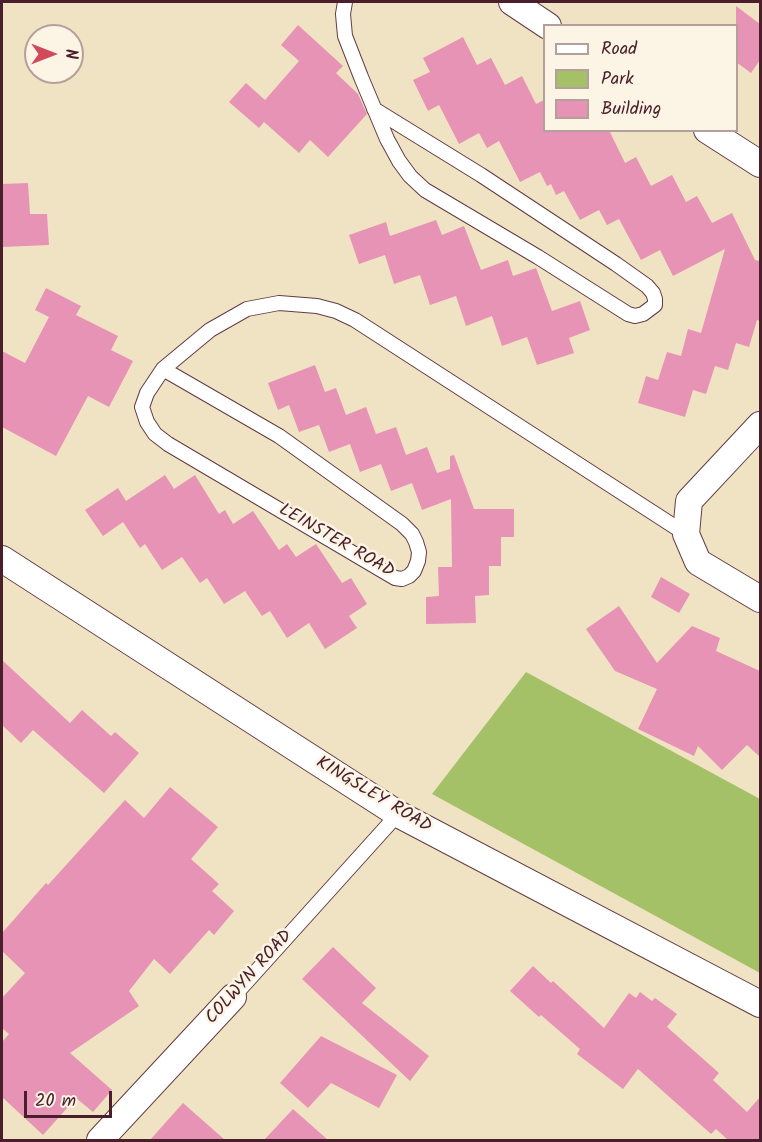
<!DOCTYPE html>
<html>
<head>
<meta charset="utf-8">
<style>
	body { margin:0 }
	#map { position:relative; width:762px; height:1142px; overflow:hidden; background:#f0e3c4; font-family:Kalam,sans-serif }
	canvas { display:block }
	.frame { position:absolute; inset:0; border:3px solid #4a1f2b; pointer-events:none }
	.legend { position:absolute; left:543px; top:24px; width:195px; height:108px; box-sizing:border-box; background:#fcf5e5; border:2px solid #b59f9b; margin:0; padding:8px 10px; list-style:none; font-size:18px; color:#4a1f2b }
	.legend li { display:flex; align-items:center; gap:12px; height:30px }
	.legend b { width:30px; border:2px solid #b59f9b }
	.north { position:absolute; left:24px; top:24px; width:60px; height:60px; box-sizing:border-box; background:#fcf5e5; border:2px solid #b59f9b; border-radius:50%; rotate:90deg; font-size:16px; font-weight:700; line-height:24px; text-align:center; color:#4a1f2b }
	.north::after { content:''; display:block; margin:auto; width:21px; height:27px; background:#d1495b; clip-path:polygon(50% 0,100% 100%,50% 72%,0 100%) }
	.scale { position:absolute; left:24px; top:1091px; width:88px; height:27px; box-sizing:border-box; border:3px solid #4a1f2b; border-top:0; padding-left:8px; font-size:18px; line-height:21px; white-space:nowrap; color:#4a1f2b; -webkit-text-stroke:4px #fcf5e5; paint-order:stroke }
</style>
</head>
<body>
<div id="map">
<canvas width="762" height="1142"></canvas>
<div class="frame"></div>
<ul class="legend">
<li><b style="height:8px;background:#fff"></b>Road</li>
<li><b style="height:16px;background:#a4c168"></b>Park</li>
<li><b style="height:16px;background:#e793b5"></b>Building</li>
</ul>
<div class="north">N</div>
<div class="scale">20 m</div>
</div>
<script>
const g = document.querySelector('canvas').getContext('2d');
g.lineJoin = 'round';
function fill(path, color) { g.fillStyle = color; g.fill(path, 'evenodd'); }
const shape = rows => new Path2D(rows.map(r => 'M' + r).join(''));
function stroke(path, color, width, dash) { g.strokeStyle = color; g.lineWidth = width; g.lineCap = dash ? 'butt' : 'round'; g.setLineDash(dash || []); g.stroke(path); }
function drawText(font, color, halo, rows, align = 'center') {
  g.font = font + ' Kalam,sans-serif'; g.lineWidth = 5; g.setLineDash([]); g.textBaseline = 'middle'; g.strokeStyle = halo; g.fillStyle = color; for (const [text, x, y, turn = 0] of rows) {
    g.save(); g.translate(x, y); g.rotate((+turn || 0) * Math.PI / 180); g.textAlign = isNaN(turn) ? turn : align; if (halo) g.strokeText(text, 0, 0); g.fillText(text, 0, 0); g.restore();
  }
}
const green = shape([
	[526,672,760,799,760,973,432,794]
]);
const building = shape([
	[736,6,760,24,760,60,751,73,736,62],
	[298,25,343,66,336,73,358,94,367,114,328,157,310,140,299,153,264,122,259,128,229,102,246,83,265,100,299,61,281,45],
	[463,37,477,65,491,58,505,85,522,76,536,104,544,100,544,130,609,130,625,163,636,157,651,186,672,175,686,202,697,196,712,223,732,213,755,260,760,261,760,321,757,320,749,347,736,343,728,370,715,366,706,394,693,390,685,417,638,403,646,376,658,380,667,352,681,356,688,329,701,333,725,249,673,276,660,250,641,260,619,219,607,225,599,210,580,220,564,191,556,195,551,184,547,186,540,172,520,182,499,141,487,148,479,133,459,144,439,105,428,111,413,80,430,72,423,58],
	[28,183,30,214,47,214,49,245,2,247,2,184],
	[436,220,442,235,464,226,481,270,508,260,513,276,536,268,552,311,580,301,590,330,569,338,574,353,537,365,527,337,502,346,492,316,466,326,456,296,430,305,420,275,394,284,385,255,359,264,349,235,386,222,390,236],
	[46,288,81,306,76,315,118,336,111,350,133,361,109,407,88,396,56,456,2,427,2,351,25,363,49,317,35,310],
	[315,365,325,392,336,388,346,415,366,407,376,434,396,427,406,455,427,447,437,473,450,469,450,456,454,455,474,509,514,509,514,537,501,537,501,566,489,566,489,595,475,596,476,623,426,624,426,597,439,596,438,567,452,567,451,499,422,510,412,483,391,491,381,464,360,472,350,444,329,452,319,425,299,432,289,405,278,410,268,383],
	[165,475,174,489,195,475,219,514,225,510,233,524,253,511,279,550,287,544,296,557,316,544,342,583,351,578,367,604,349,616,357,628,325,649,309,623,287,638,270,611,262,616,245,591,224,604,207,578,200,583,182,557,162,570,145,544,140,548,123,522,103,536,85,510,118,488,126,501],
	[661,577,690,594,679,613,651,597],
	[619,606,657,663,692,626,720,638,716,651,760,671,760,757,747,745,722,770,698,746,694,756,638,729,657,689,615,671,586,629],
	[2,660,70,723,82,710,111,736,115,732,139,753,104,793,33,730,21,743,2,725],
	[170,787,218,827,191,859,219,884,212,891,234,911,214,935,209,930,170,974,154,959,129,991,139,1006,70,1053,112,1090,93,1112,76,1098,43,1135,2,1097,2,1042,9,1034,2,1028,2,998,25,973,2,951,2,933,46,883,48,885,125,800,144,818],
	[333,947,376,988,362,1003,429,1056,410,1081,302,979],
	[533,966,551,983,553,981,604,1028,629,993,636,998,640,992,652,1001,655,998,677,1014,667,1027,719,1073,713,1080,747,1112,760,1097,760,1140,728,1140,716,1129,711,1134,638,1069,623,1089,577,1054,580,1049,541,1015,539,1017,510,991],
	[321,1036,397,1075,379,1108,331,1083,308,1108,280,1083],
	[183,1103,225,1140,150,1140],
	[293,1109,328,1140,264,1140]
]);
const service = shape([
	[345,2,343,14,345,36,361,77,387,139,399,161,410,176,425,190,538,257,628,314,635,316,643,314,655,305,655,299,653,293,647,286,616,264,481,175,374,109],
	[163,369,279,436,402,524,412,534,416,542,419,552,418,561,414,571,409,576,402,579,395,578,168,444,155,434,147,422,142,407,147,393,163,369,210,330,247,309,279,303,317,306,336,311,355,320,686,534],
	[233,997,398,814]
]);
const minor = shape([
	[512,2,548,26],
	[707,130,760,164],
	[760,425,689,501,686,534,698,562,760,599],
	[2,559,398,814,760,1004],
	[100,1140,233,997]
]);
const streetNames = [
	["LEINSTER ROAD",336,542,30],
	["KINGSLEY ROAD",373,796,31],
	["COLWYN ROAD",250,978,-48]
];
fill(green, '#a4c168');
fill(building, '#e793b5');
stroke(service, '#633c42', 16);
stroke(minor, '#633c42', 28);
stroke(service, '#fff', 14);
stroke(minor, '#fff', 26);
drawText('18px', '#4a1f2b', '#fcf5e5', streetNames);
</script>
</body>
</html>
